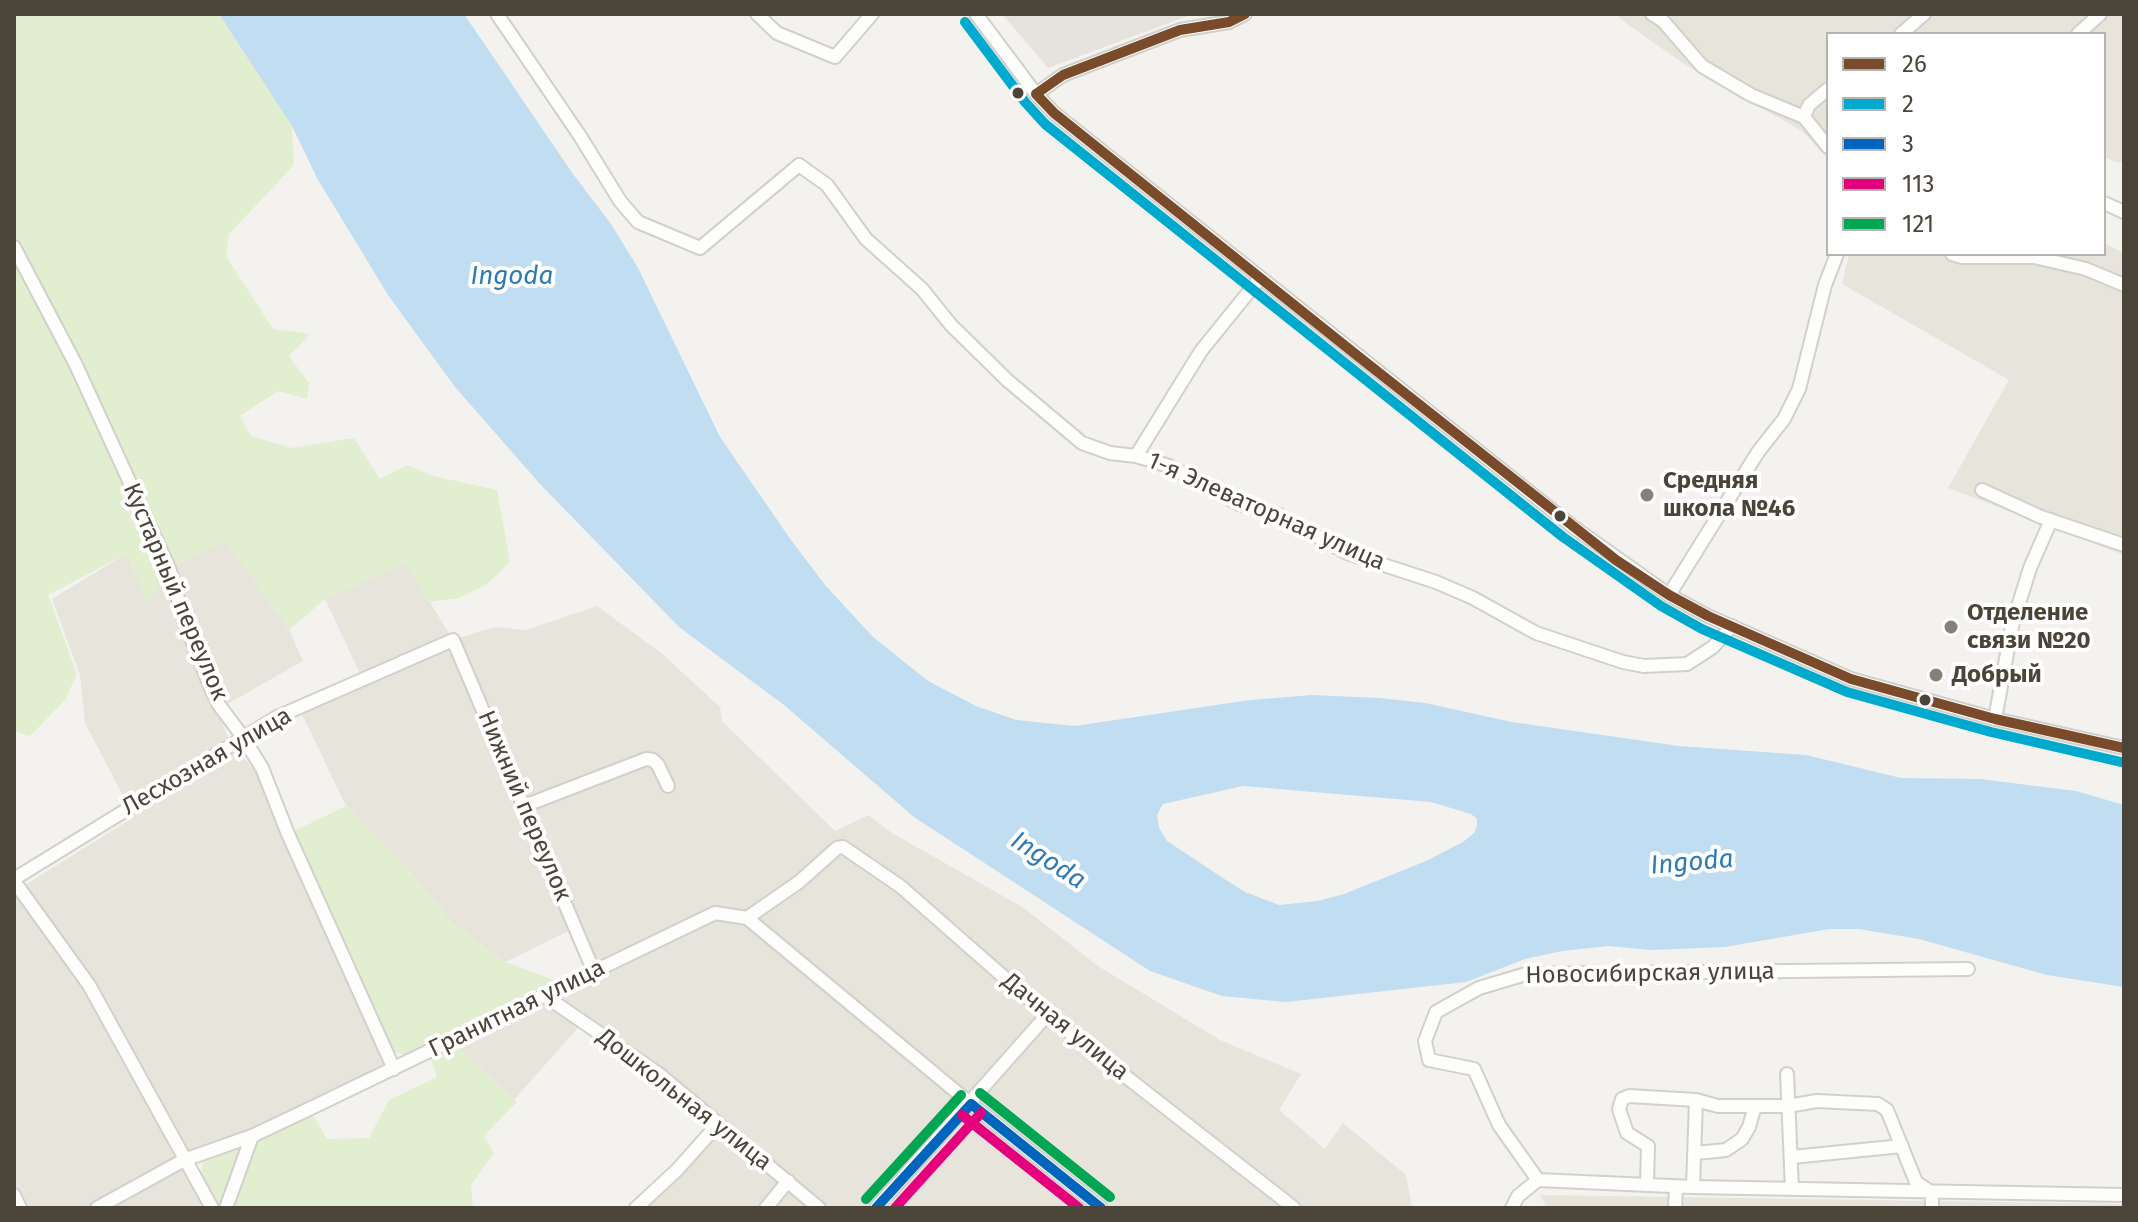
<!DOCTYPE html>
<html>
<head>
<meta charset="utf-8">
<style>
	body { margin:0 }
	#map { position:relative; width:2138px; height:1222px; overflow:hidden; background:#f4f2ee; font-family:"Fira Sans",sans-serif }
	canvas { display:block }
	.frame { position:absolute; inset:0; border:16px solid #4b4439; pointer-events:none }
	.legend { position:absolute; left:1826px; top:32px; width:280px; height:224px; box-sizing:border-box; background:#fff; border:2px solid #b7b4b0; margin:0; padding:10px 14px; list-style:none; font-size:24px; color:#4b4439 }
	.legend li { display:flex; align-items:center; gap:16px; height:40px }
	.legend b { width:40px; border:2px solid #b7b4b0 }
</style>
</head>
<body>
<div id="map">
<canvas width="2138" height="1222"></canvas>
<div class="frame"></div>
<ul class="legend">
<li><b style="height:10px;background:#7a4b2a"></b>26</li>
<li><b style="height:10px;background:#00a9ce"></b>2</li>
<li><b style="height:10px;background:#0065bd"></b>3</li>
<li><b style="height:10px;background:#e5007d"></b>113</li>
<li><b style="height:10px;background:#00a651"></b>121</li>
</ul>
</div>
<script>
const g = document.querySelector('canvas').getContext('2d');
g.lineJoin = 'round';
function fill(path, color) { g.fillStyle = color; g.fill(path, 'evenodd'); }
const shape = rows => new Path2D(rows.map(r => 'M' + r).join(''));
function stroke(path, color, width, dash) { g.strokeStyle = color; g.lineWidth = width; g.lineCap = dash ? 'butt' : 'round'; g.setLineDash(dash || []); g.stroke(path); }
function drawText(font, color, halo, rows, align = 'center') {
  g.font = font + ' "Fira Sans",sans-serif'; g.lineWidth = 8; g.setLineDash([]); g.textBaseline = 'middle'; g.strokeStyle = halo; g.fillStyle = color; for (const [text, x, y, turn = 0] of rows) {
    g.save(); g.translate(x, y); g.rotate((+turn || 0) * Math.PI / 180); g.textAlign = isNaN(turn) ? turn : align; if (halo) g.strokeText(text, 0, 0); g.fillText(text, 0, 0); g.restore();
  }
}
const residential = shape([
	[1620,14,2124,14,2124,158,2119,163,2104,157,2104,34,1828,34,1828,159,1802,131,1684,64,1619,18],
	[2104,243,2124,253,2124,555,1948,488,2009,380,1842,284,1849,254,2104,254],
	[225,540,289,630,303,661,217,710,230,742,254,770,388,1068,198,1156,193,1177,210,1208,14,1208,14,892,134,817,85,723,80,675,52,599,126,554,148,602,169,568],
	[406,563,453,640,494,627,526,630,597,606,660,652,720,707,722,721,835,831,868,815,892,833,1024,908,1098,966,1220,1040,1301,1074,1279,1110,1325,1149,1343,1123,1406,1175,1412,1208,636,1208,717,1125,583,1022,513,1101,450,1041,594,972,575,928,505,962,453,924,407,868,346,806,299,708,363,680,325,599],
	[1540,1195,2124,1204,2124,1208,1547,1208]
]);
const industrial = shape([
	[1002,14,1193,14,1048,68]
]);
const green = shape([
	[14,14,219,14,292,126,294,165,229,234,226,256,273,329,310,334,289,356,309,383,307,399,278,391,240,416,251,436,291,448,354,438,380,479,407,465,433,476,497,490,510,562,487,584,459,598,428,602,406,563,325,599,289,630,225,541,169,568,148,603,126,554,48,595,77,674,65,700,30,736,14,731],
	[346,806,407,868,453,924,505,962,568,985,415,1058,385,1049,288,834],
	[454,1042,517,1102,484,1136,494,1153,471,1185,473,1208,220,1208,201,1174,203,1161,311,1111,327,1139,369,1138,389,1100,437,1077,429,1054]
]);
const water = shape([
	[219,14,464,14,573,174,611,224,638,268,720,437,791,540,825,585,873,637,928,681,976,706,1016,720,1075,726,1250,700,1312,695,1380,698,1425,703,1512,722,1679,746,1806,755,1901,778,1980,779,2076,791,2124,805,2124,987,2047,975,1919,939,1859,929,1829,929,1725,947,1652,950,1609,946,1562,951,1525,959,1466,982,1286,1002,1222,996,1150,971,914,817,784,705,679,627,540,484,455,387,388,295,317,178,292,126],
	[1243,786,1431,802,1471,814,1477,819,1477,826,1474,833,1463,842,1426,861,1344,894,1318,901,1279,905,1245,892,1226,880,1167,841,1159,828,1157,815,1163,804]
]);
const minor = shape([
	[497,14,580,136,620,201,638,222,700,248,799,165,827,185,866,239,922,289,951,325,1007,380,1082,443,1110,453,1136,456,1169,466,1239,504,1277,514,1347,553,1436,582,1473,598,1536,633,1623,662,1644,666,1687,664,1713,647,1732,626],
	[757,14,777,33,835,57,872,14],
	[976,14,1036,94,1054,113,1572,526,1669,595,1708,616,1851,679,1995,719,2124,748],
	[1652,14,1663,21,1702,66,1751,95,1804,117],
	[1901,34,1924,14],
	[2078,34,2100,14],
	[1828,89,1809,105,1804,117,1828,147],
	[1036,94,1063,75,1180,30,1229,22,1245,14],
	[2104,203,2124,212],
	[14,247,76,365,169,568,184,620,210,686,219,705,243,737,262,768,288,834,394,1069],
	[1952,254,1962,257,2034,257,2086,269,2124,285],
	[1136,456,1201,351,1260,278],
	[1982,490,2041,517,2124,545],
	[1669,595,1758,452,1784,419,1799,389,1825,285,1837,254],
	[1995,719,2012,626,2030,568,2051,520],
	[524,806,646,759,653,760,658,765,668,786],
	[14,879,277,717,453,640,594,972],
	[14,881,89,985,212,1208],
	[747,918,971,1104,1101,1208],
	[545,996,659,1074,819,1208],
	[1787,1074,1792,1189],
	[1696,1153,1726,1150,1742,1139,1749,1127,1755,1106],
	[1792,1157,1902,1146],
	[1538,1180,1693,1187,2124,1195],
	[1647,1185,1648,1146,1627,1133,1619,1109,1622,1099,1629,1096,1696,1100,1718,1106,1788,1106,1817,1101,1878,1104,1887,1110,1916,1182,1932,1193,1932,1208],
	[1693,1187,1696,1100],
	[14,1195,20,1208],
	[97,1208,184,1160,252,1136,307,1110,715,913,747,918,799,882,837,848,843,847,900,886,1047,1015,1294,1208],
	[226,1208,252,1136],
	[636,1208,677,1170,718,1124],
	[766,1208,788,1181],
	[876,1208,1047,1015],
	[1512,1208,1518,1196,1538,1180,1499,1125,1474,1069,1429,1060,1425,1041,1436,1012,1479,988,1526,974,1968,969],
	[1675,1208,1676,1187]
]);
const bus1 = shape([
	[1036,94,1054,113,1359,357,1616,560,1669,595,1708,616,1851,679,1995,719,2124,748],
	[1036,94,1063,75,1180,30,1229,22,1245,14]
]);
const bus2 = shape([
	[965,22,1025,102,1045,124,1563,537,1661,606,1702,629,1847,692,1991,732,2121,762]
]);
const bus3 = shape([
	[971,1104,1101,1208],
	[876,1208,971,1104]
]);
const bus4 = shape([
	[962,1115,1079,1208],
	[895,1208,981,1113]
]);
const bus5 = shape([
	[980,1093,1110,1197],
	[866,1199,961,1095]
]);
const markers = [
	[1018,93,7,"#4b4439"],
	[1647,495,8,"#868178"],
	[1560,516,7,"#4b4439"],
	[1951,627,8,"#868178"],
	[1936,675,8,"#868178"],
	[1925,700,7,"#4b4439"]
];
const poiNames = [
	["Средняя",1663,481],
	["школа №46",1663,509],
	["Отделение",1967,613],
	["связи №20",1967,641],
	["Добрый",1952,675]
];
const streetNames = [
	["1-я Элеваторная улица",1266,512,24],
	["Кустарный переулок",175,592,67],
	["Лесхозная улица",207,762,-30],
	["Нижний переулок",524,806,67],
	["Новосибирская улица",1650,974,-1],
	["Гранитная улица",517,1009,-26],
	["Дачная улица",1065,1027,39],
	["Дошкольная улица",684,1100,38]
];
const waterNames = [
	["Ingoda",512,277],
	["Ingoda",1048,861,33],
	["Ingoda",1692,863,-5]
];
fill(residential, '#e7e4dc');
fill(industrial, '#e6e2de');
fill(green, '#e1eecf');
fill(water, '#c0ddf1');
stroke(minor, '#d2d0cb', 16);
stroke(minor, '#fdfdfc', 12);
stroke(bus1, '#7a4b2a', 10);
stroke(bus2, '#00a9ce', 10);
stroke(bus3, '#0065bd', 10);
stroke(bus4, '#e5007d', 10);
stroke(bus5, '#00a651', 10);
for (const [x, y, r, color] of markers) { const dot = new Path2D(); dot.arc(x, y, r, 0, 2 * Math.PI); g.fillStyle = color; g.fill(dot); stroke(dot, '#fff', 3); }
drawText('bold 24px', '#4b4439', '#fff', poiNames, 'left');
drawText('24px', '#4b4439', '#fff', streetNames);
drawText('italic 26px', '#2e7ab2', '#fff', waterNames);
</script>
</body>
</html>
